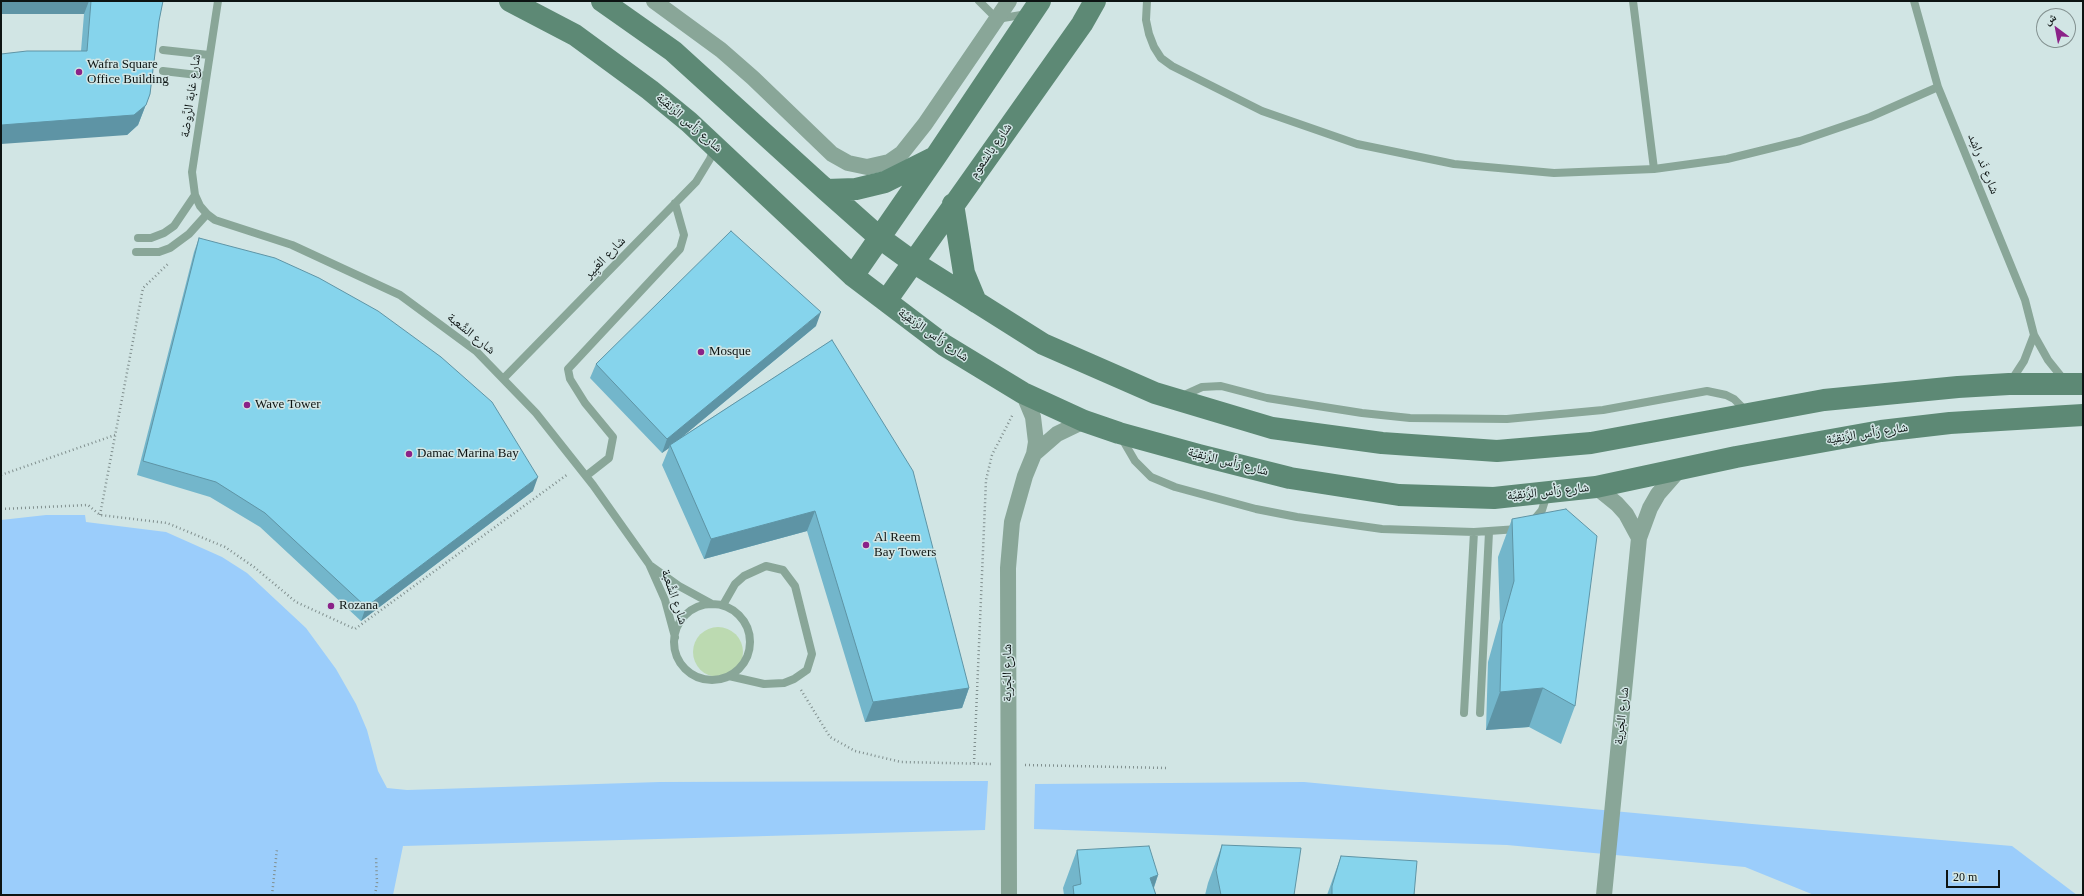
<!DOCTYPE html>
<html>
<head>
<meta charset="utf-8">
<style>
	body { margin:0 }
	#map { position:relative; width:2084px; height:896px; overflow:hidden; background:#d1e5e4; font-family:"Times New Roman","Noto Naskh Arabic",serif }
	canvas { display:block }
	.frame { position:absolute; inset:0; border:2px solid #0d1413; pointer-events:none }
	.north { position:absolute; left:2036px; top:8px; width:40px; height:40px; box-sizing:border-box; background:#d1e5e4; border:1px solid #839190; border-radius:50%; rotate:328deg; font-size:11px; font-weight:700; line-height:16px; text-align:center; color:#0d1413 }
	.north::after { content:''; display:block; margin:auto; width:14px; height:18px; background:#8b2288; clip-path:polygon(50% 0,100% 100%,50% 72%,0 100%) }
	.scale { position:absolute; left:1946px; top:870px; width:54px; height:18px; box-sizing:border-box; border:2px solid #0d1413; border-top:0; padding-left:5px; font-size:12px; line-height:14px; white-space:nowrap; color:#0d1413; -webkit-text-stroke:3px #d1e5e4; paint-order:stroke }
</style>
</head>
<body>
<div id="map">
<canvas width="2084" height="896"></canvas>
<div class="frame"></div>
<div class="north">ش</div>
<div class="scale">20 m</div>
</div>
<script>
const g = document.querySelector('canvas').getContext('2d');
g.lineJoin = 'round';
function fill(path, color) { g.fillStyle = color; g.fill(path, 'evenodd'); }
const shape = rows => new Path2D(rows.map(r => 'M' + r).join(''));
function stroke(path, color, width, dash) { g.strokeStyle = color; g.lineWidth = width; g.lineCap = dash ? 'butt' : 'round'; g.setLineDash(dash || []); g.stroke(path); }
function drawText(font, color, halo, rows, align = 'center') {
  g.font = font + ' "Times New Roman","Noto Naskh Arabic",serif'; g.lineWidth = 3; g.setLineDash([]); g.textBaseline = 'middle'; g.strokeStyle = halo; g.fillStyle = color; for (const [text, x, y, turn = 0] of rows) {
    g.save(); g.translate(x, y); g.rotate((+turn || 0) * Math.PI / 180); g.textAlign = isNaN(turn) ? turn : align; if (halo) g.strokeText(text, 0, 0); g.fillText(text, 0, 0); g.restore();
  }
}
const green = shape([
	'693 652a25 25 0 1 1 50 0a25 25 0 1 1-50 0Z'
]);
const water = shape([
	[46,515,85,515,86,522,166,532,222,557,247,573,306,628,336,669,356,704,367,730,378,771,387,788,407,790,660,782,988,781,985,830,403,846,393,895,1,895,1,520],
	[1304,782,1752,824,2012,846,2077,895,1814,895,1745,867,1507,845,1034,829,1035,784]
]);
const path = shape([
	[1,475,115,435],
	[1,509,88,505,100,515,167,523,225,547,254,567,296,602,355,629,568,474],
	[100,515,143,288,168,264],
	[801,690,830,737,855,751,901,762,992,764],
	[974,763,986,480,992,455,1013,414],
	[1025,765,1167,768],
	[272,895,277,849],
	[375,895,377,883,376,856]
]);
const lane = shape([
	[218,1,192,172,195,195,200,206,207,214,215,220,292,245,400,295,476,351,536,413,593,485,649,564,665,600,675,637],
	[979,1,997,19,1027,14],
	[1147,1,1146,20,1149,34,1154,47,1161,58,1172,66,1262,111,1357,144,1454,164,1554,173,1654,169,1727,159,1800,141,1870,117,1938,87],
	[1633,1,1654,169],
	[1914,1,1938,87,2025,300,2034,335,2048,360,2064,380],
	[163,50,209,55],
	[163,71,206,76],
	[138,238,151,238,164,233,174,226,195,195],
	[136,252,159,252,170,248,189,234,207,214],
	[503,379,696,182,710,159,714,148],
	[2011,381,2024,361,2034,335],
	[1180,397,1202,387,1221,386,1267,398,1362,413,1410,418,1507,419,1603,410,1707,391,1726,395,1734,399,1746,411],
	[1121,437,1135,461,1151,477,1175,487,1256,509,1297,517,1382,529,1474,532,1518,529],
	[586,476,609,458,613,437,585,403,570,379,568,369,680,249,684,235,675,203],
	[1532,522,1542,510,1547,494],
	[651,566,679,586,712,604],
	'674 642a38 38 0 1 1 76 0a38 38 0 1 1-76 0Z',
	[723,605,735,584,744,576,766,566,783,570,795,586,812,654,807,670,794,679,784,683,764,684,729,676],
	[1464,713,1474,532],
	[1480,713,1489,532]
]);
const street = shape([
	[654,1,721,50,753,78,832,154,848,163,867,167,889,162,902,153,925,124,1009,1],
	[1034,454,1057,434,1084,421],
	[1596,487,1617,504,1626,514,1639,538],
	[1009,895,1008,568,1012,522,1025,476,1034,454,1036,442,1033,417,1023,393],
	[1604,895,1639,538,1650,508,1658,494,1679,470]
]);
const secondary = shape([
	[510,1,575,35,650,90,689,122,853,276,944,345,1023,393,1084,421,1119,433,1199,455,1290,478,1399,495,1494,498,1596,487,1736,457,1881,431,1950,423,2083,415],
	[602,1,673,51,826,190,880,238,913,262,1043,344,1155,393,1272,428,1382,443,1497,451,1591,443,1824,400,1958,387,2009,384,2083,384],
	[826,190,856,189,885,182,933,158],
	[953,204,964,273,976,302],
	[853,276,936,156,1040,1],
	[886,301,1082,24,1095,1]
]);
const wall = shape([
	[1,1,163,1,159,21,150,94,138,125,127,135,81,51,84,14,1,14],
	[199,238,533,491,361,621,260,527,210,497,137,475,194,252],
	[816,326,682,437,832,340,969,688,962,708,865,722,807,531,704,559,662,465,669,448,662,453,590,378,596,364],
	[1512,519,1575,706,1561,744,1529,727,1486,730,1488,662,1500,619,1498,557],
	[1222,845,1294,895,1205,895,1208,883],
	[1077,850,1158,875,1154,888,1156,895,1064,895,1063,888],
	[1341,856,1414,895,1327,895]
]);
const shadedWall = shape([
	[1,1,89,1,84,14,1,14],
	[150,94,138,125,127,135,1,144,1,125],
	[821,312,816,326,670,447,670,445,669,448,662,453,667,439],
	[538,477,533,491,361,621,366,607],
	[815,511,807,531,704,559,711,539],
	[969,688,962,708,865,722,873,702],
	[1543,688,1529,727,1486,730,1500,692],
	[1158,875,1151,895,1150,878]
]);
const building = shape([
	[91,1,163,1,159,21,150,94,146,105,134,115,1,125,1,54,27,51,87,51,91,1],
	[731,231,821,312,667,439,596,364,731,231],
	[199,238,275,258,319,278,378,311,441,357,492,402,538,477,366,607,265,513,216,482,143,461,199,238],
	[832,340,913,471,969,688,873,702,815,511,711,539,670,445,832,340],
	[1566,509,1597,536,1575,706,1543,688,1500,692,1502,624,1514,581,1512,519,1566,509],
	[1222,845,1301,848,1294,895,1221,895,1216,870,1222,845],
	[1149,846,1158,875,1150,878,1156,895,1074,895,1073,886,1081,884,1077,850,1149,846],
	[1341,856,1417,861,1414,895,1332,895,1332,886,1341,856]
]);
const markers = [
	[79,72,4,"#8b2288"],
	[701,352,4,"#8b2288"],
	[247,405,4,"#8b2288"],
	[409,454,4,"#8b2288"],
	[866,545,4,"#8b2288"],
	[331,606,4,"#8b2288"]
];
const poiNames = [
	["Wafra Square",87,65],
	["Office Building",87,80],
	["Mosque",709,352],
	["Wave Tower",255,405],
	["Damac Marina Bay",417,454],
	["Al Reem",874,538],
	["Bay Towers",874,553],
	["Rozana",339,606]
];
const streetNames = [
	["شارع غابة الرَّوضة",191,96,-82],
	["شارع رَأس الرَّنقِيَّة",689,123,41],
	["شارع بالشعوم",991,151,-55],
	["شارع نَد راشِد",1983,164,68],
	["شارع العَبِير",605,258,-46],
	["شارع الشِّعبة",471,334,39],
	["شارع رَأس الرَّنقِيَّة",933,335,35],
	["شارع رَأس الرَّنقِيَّة",1867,434,-9],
	["شارع رَأس الرَّنقِيَّة",1228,462,14],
	["شارع رَأس الرَّنقِيَّة",1548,492,-6],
	["شارع الشِّعبة",674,597,71],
	["شارع الجَرية",1008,673,-90],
	["شارع الجَرية",1622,716,-84]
];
fill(green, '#bcdab1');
fill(water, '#9bcdfb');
stroke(path, '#808f8e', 2.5, [1, 3]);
stroke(lane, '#89a698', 8);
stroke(street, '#89a698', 16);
stroke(secondary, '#5d8975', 22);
fill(wall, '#73b6cb');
fill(shadedWall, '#5e94a5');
fill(building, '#86d4ec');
stroke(building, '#5e94a5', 1);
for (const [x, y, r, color] of markers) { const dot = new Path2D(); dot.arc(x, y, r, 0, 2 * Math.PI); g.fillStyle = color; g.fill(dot); stroke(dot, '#d1e5e4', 1.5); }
drawText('13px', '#0d1413', '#d1e5e4', poiNames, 'left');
drawText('13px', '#0d1413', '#d1e5e4', streetNames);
</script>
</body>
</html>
